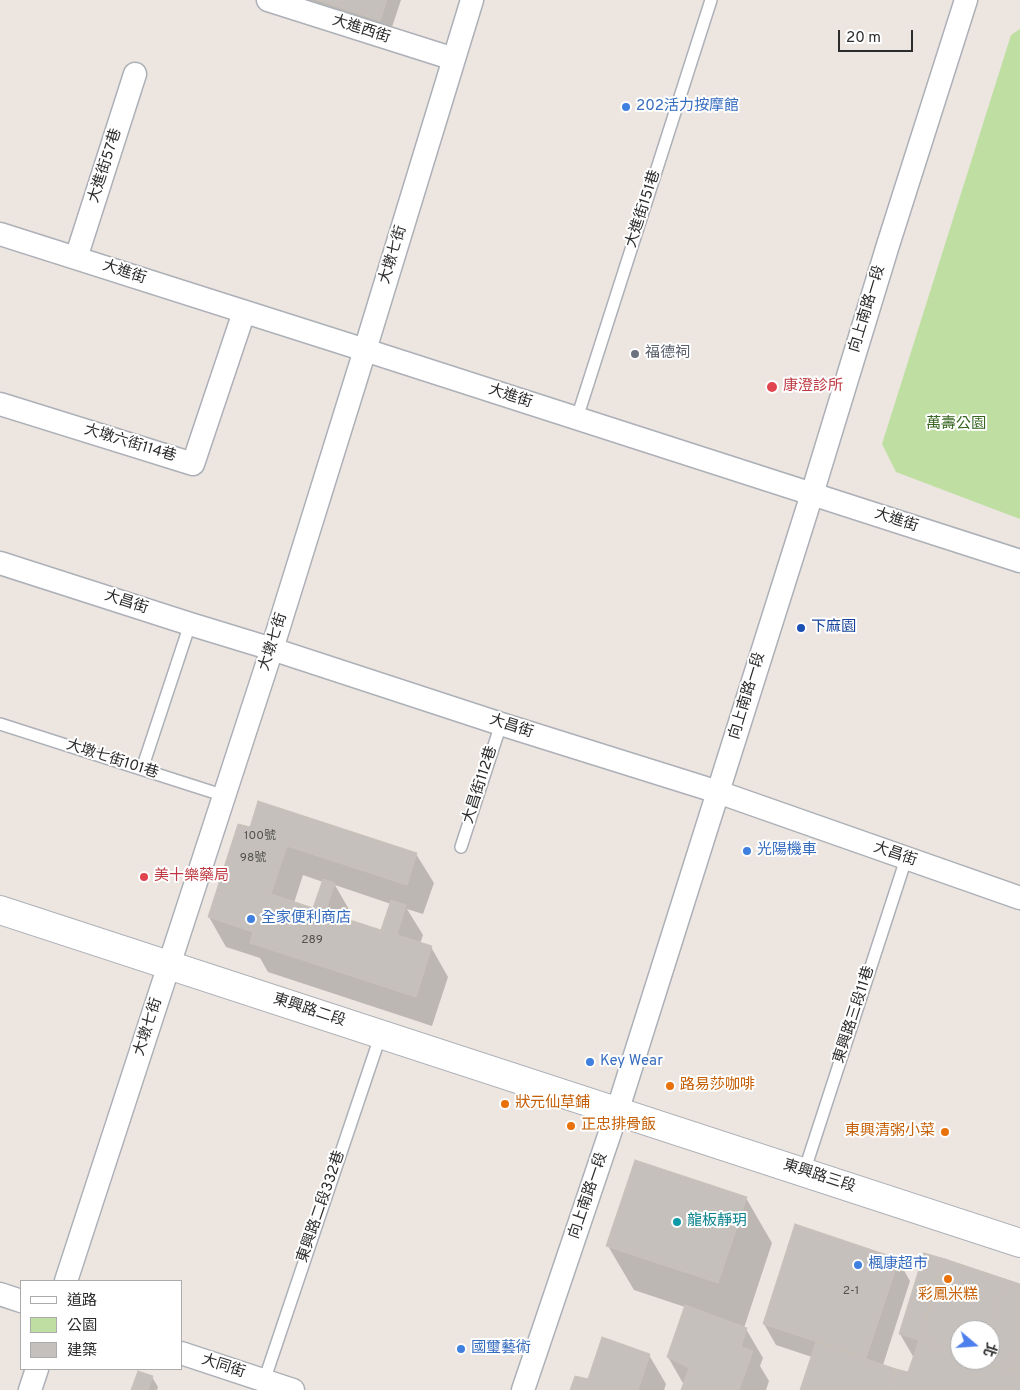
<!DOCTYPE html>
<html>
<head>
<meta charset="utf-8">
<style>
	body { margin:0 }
	#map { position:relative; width:1020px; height:1390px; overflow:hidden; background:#ece5e0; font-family:Overpass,"Noto Sans TC",sans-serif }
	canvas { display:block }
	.legend { position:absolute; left:20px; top:1280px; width:162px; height:90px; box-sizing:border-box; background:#fff; border:1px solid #ababab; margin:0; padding:6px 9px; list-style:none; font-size:15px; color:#2c2c2c }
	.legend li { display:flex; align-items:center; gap:10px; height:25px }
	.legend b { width:25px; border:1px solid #ababab }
	.north { position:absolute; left:950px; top:1320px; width:50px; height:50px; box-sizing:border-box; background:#fff; border:1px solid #ababab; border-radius:50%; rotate:108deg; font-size:14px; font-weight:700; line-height:20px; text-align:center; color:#2c2c2c }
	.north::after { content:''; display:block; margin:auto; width:18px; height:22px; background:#4d80ed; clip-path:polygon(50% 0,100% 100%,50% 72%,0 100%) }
	.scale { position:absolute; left:838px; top:30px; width:75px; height:22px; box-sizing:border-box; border:2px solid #2c2c2c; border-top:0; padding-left:6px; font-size:15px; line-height:18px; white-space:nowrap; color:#2c2c2c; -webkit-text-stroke:4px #fff; paint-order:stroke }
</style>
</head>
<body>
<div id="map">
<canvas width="1020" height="1390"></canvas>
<ul class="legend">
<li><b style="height:6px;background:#fff"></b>道路</li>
<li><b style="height:14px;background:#bedfa1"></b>公園</li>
<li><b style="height:14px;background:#c5c0bb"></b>建築</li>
</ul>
<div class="north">北</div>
<div class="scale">20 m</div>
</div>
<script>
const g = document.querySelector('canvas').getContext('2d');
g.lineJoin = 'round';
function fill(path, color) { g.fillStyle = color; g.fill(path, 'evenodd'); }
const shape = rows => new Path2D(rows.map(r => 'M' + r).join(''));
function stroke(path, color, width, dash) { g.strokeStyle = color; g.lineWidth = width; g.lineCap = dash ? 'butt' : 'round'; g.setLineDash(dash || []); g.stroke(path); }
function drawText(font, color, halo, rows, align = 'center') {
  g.font = font + ' Overpass,"Noto Sans TC",sans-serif'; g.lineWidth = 4; g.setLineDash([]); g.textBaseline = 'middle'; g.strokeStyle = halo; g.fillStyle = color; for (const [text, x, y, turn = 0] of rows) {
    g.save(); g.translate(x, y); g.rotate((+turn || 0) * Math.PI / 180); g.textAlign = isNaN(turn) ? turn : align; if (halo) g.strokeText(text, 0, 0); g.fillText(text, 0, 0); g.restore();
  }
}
const green = shape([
	[1020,29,1020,519,896,472,882,444,1011,35]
]);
const shadow = shape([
	[308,0,401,0,389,36,315,12],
	[250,829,416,854,434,883,423,914,407,909,423,935,420,944,431,947,448,977,432,1026,268,972,260,958,226,947,209,917],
	[303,875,323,882,314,909,294,903],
	[335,885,391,904,382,931,349,921,351,913],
	[746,1198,772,1243,744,1328,746,1329,763,1358,760,1366,769,1381,766,1390,683,1390,684,1385,668,1357,685,1307,634,1290,608,1246],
	[898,1260,910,1281,883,1365,909,1374,914,1358,900,1334,1020,1285,1020,1390,801,1390,812,1357,776,1345,764,1324],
	[960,1330,990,1330,990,1360,960,1360],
	[649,1355,666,1384,664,1390,572,1390,589,1381],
	[152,1377,158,1387,157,1390,132,1390]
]);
const building = shape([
	[317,0,387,0,380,21,317,0],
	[258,801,417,853,407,885,287,846,271,894,313,908,323,879,335,883,325,912,381,930,391,900,406,905,397,935,432,946,416,997,250,943,253,932,208,917,238,824,250,827,258,801],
	[635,1160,747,1197,718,1283,606,1246,635,1160],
	[795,1224,899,1259,866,1358,763,1324,795,1224],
	[924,1253,945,1259,919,1340,899,1334,924,1253],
	[945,1259,1005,1279,988,1330,960,1330,960,1353,919,1340,945,1259],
	[1005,1279,1020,1284,1020,1345,1012,1370,981,1360,990,1360,990,1330,988,1330,1005,1279],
	[685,1305,747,1328,741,1347,753,1351,739,1390,681,1390,689,1368,667,1357,685,1305],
	[602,1337,650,1354,638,1390,570,1390,575,1376,588,1379,602,1337],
	[919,1340,960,1353,960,1360,981,1360,1020,1373,1020,1390,890,1390,896,1369,908,1372,919,1340],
	[816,1342,896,1369,890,1390,800,1390,816,1342],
	[1020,1345,1020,1373,1012,1370,1020,1345],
	[138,1371,153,1376,148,1390,131,1390,138,1371]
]);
const lane = shape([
	[577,418,711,0],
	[0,724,225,796],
	[142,769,190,624],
	[461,847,501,724],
	[804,1172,906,859],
	[264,1381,381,1034]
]);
const street = shape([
	[268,0,454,59],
	[0,234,365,350,1020,561],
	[76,258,135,74],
	[0,404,193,464,244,312],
	[0,563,190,624,272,649,501,724,718,792,1020,898],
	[66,1281,272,649,365,350,472,0],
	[0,1294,21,1301],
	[181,1353,293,1390],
	[30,1390,37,1369],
	[523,1390,617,1112,812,494,888,245,966,0]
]);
const secondary = shape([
	[0,910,1020,1243]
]);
const markers = [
	[626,107,5,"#3f7fe0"],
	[635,354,5,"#6b7280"],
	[772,387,6,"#e0444e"],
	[801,628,5,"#1a4fb4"],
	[747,851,5,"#3f7fe0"],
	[144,877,5,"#e0444e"],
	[251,919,5,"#3f7fe0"],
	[590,1062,5,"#3f7fe0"],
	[670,1086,5,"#e8710a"],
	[505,1104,5,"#e8710a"],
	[571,1126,5,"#e8710a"],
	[945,1132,5,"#e8710a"],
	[677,1222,5,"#0f9aa8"],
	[858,1265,5,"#3f7fe0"],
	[948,1279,5,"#e8710a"],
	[461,1349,5,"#3f7fe0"]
];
const numberNames = [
	["100號",260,837],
	["98號",253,859],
	["289",312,941],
	["2-1",851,1292]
];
const streetNames = [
	["大進西街",361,30,18],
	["大進街57巷",106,166,-72],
	["大進街151巷",644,209,-72],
	["大墩七街",394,255,-73],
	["大進街",124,273,18],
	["向上南路一段",868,309,-73],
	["大進街",510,397,18],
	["大墩六街114巷",130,444,17],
	["大進街",896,521,18],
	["大昌街",126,603,18],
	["大墩七街",274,642,-72],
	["向上南路一段",748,696,-73],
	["大昌街",511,727,18],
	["大墩七街101巷",112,760,18],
	["大昌街112巷",481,785,-72],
	["大昌街",895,855,19],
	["東興路二段",309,1011,18],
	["東興路三段11巷",855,1015,-72],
	["大墩七街",149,1027,-72],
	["東興路三段",819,1177,18],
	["向上南路一段",589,1196,-71],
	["東興路二段332巷",322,1207,-71],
	["大同街",223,1367,18]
];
const shopNames = [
	["202活力按摩館",636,107],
	["光陽機車",757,851],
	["全家便利商店",261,919],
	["Key Wear",600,1062],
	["楓康超市",868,1265],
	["國璽藝術",471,1349]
];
const worshipNames = [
	["福德祠",645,354]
];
const healthNames = [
	["康澄診所",783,387],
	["美十樂藥局",154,877]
];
const parkNames = [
	["萬壽公園",956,425]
];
const transitNames = [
	["下麻園",811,628]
];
const foodNames = [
	["路易莎咖啡",680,1086],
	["狀元仙草鋪",515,1104],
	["正忠排骨飯",581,1126],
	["東興清粥小菜",935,1132,"right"],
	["彩鳳米糕",948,1296,"center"]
];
const cultureNames = [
	["龍板靜玥",687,1222]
];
fill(green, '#bedfa1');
fill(shadow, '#0003');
fill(building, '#c5c0bb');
stroke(building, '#c8c1b9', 1);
stroke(lane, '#acb0b7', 14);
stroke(street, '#acb0b7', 25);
stroke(secondary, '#acb0b7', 30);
stroke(lane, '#fff', 11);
stroke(street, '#fff', 22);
stroke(secondary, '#fff', 28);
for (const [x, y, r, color] of markers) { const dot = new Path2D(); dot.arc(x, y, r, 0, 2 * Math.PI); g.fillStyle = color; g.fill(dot); stroke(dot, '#fff', 2); }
drawText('12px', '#525150', null, numberNames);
drawText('15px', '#2c2c2c', '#fff', streetNames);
drawText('15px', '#366cbe', '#fff', shopNames, 'left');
drawText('15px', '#5b616d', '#fff', worshipNames, 'left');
drawText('15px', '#be3a42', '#fff', healthNames, 'left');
drawText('15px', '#386520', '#fff', parkNames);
drawText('15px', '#164399', '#fff', transitNames, 'left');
drawText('15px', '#c56008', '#fff', foodNames, 'left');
drawText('15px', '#0d838f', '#fff', cultureNames, 'left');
</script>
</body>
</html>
